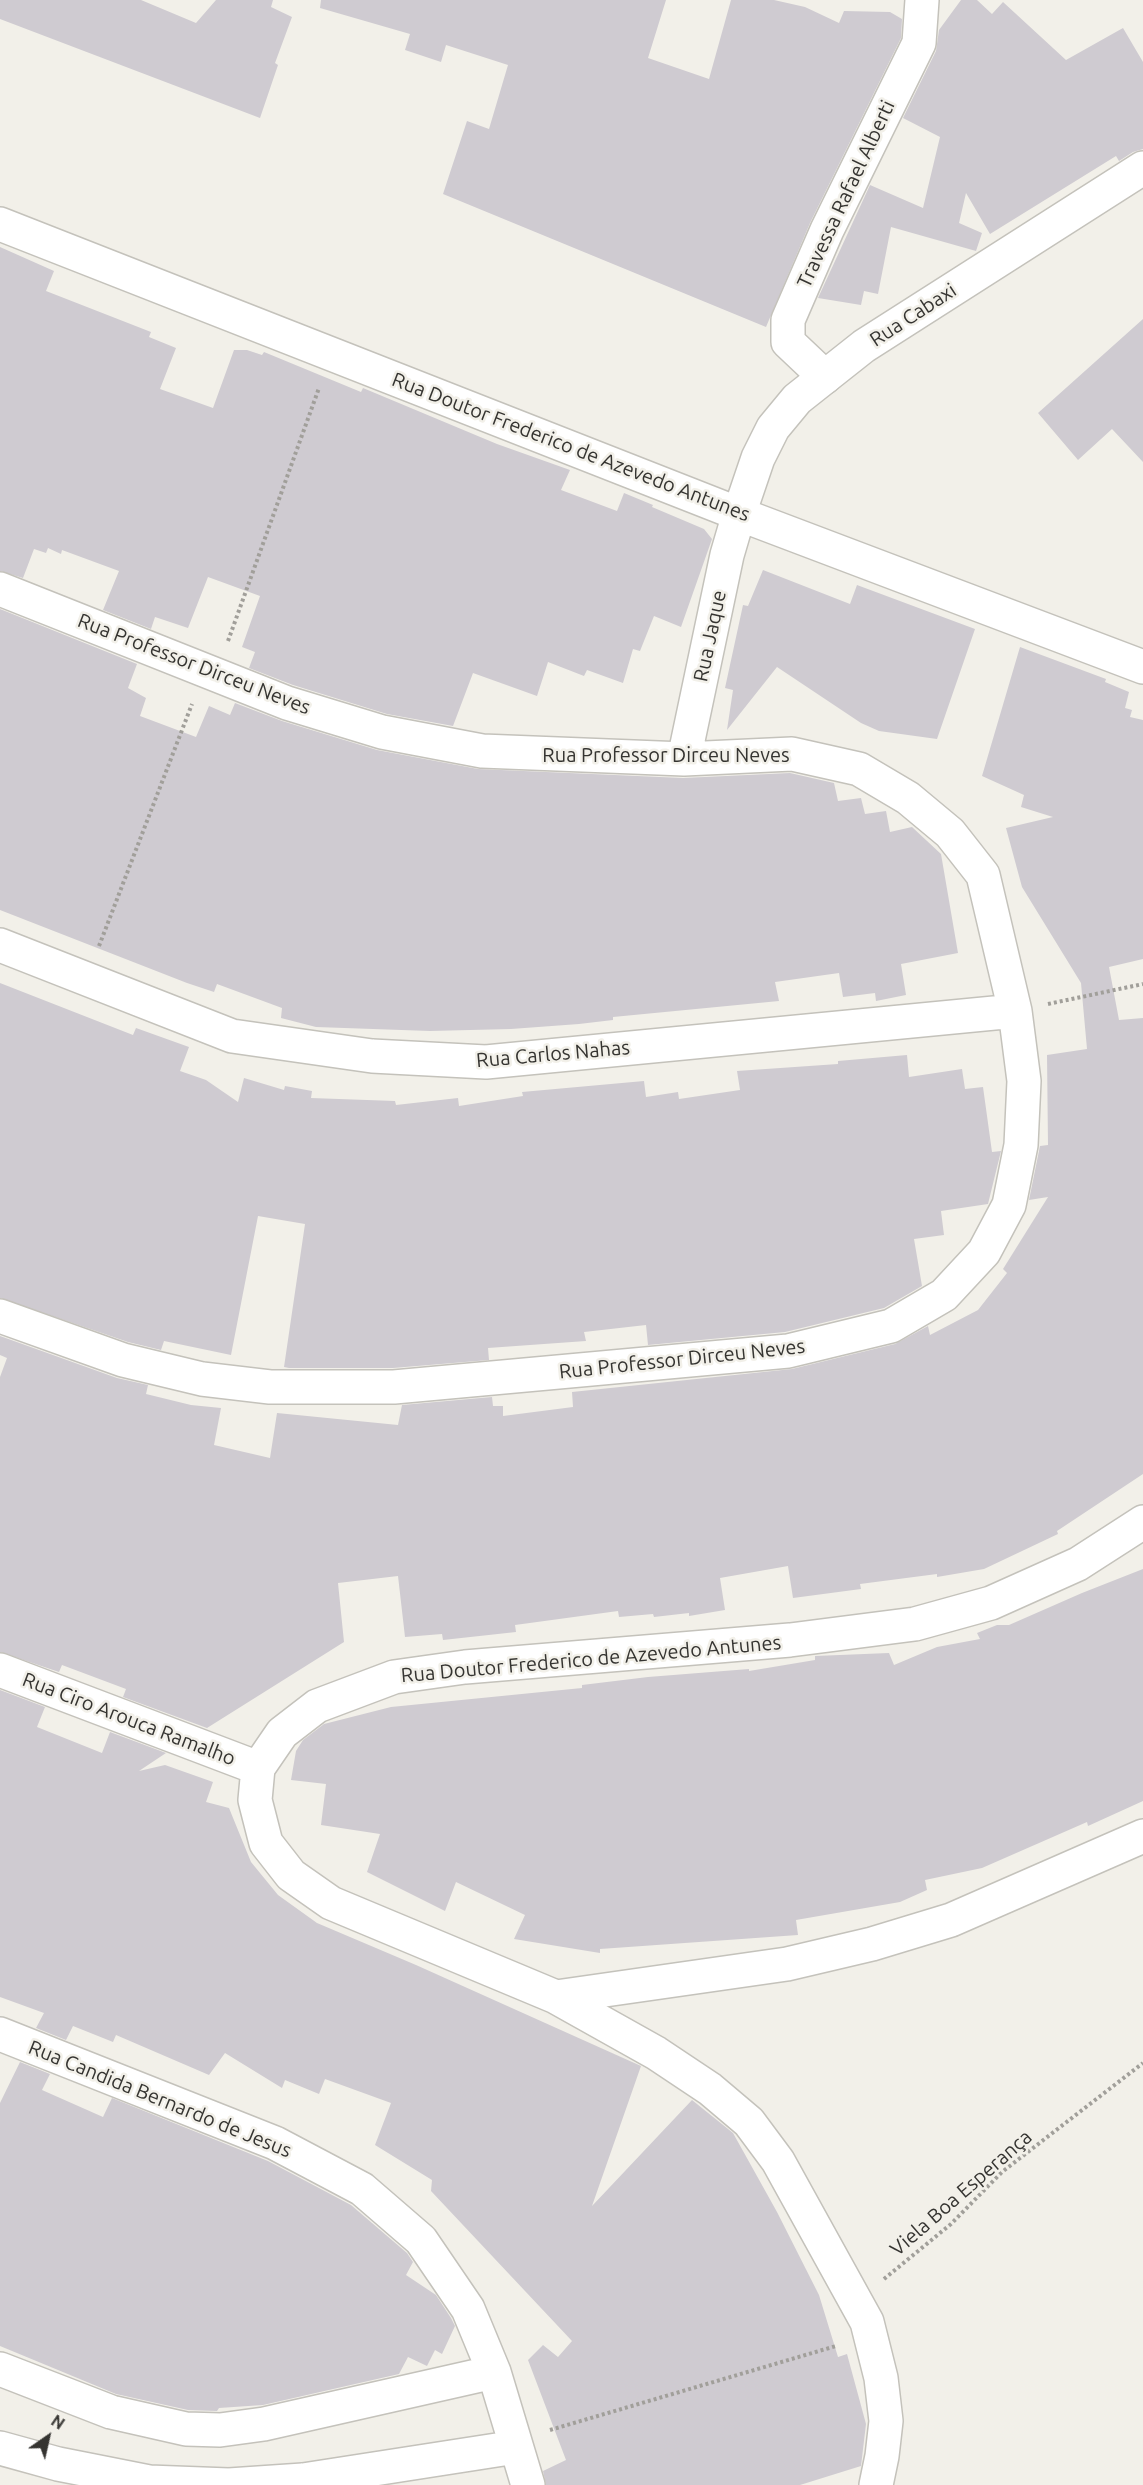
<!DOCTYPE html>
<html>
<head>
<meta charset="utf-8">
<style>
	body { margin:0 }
	#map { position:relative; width:1143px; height:2485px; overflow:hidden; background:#f2f0e9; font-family:Ubuntu,sans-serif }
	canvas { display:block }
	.north { position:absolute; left:18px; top:2407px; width:60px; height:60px; -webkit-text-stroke:4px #f2f0e9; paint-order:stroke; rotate:34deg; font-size:16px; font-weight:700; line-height:24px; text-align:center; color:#353431 }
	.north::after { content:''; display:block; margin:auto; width:21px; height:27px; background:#353431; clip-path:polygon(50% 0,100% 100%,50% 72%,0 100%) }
</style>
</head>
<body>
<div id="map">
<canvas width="1143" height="2485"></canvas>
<div class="north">N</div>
</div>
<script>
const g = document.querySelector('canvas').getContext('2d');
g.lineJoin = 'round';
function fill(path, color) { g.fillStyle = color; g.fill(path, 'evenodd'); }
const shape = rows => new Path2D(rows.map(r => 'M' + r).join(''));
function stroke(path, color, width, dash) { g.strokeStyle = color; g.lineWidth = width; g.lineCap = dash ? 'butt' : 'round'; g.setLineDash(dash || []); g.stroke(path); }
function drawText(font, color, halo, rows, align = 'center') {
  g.font = font + ' Ubuntu,sans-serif'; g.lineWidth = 5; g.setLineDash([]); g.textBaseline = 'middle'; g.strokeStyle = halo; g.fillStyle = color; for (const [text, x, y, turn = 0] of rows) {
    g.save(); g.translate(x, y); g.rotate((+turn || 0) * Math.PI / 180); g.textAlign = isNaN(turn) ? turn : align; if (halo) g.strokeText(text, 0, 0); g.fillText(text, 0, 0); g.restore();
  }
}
const building = shape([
	[0,0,141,0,196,23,216,0,273,0,271,7,292,17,275,63,278,65,260,118,0,19],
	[321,0,666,0,648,58,709,79,731,0,774,0,805,7,839,23,844,11,890,12,902,19,901,38,810,223,766,327,443,194,467,121,489,129,508,65,446,45,441,62,405,50,410,34,320,8],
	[961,0,977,0,992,14,1003,2,1066,60,1123,28,1143,62,1143,149,1133,152,1119,161,1116,156,990,234,966,193,959,223,982,233,976,251,891,227,878,294,864,291,861,305,818,298,870,185,923,208,940,137,903,118,936,51,939,30],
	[0,247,54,271,46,291,151,332,149,337,176,348,160,389,213,408,234,350,247,350,262,355,264,352,361,392,363,388,497,444,570,470,561,490,617,511,624,493,653,505,652,507,704,529,712,539,681,627,654,616,640,651,633,649,623,683,587,670,584,676,548,662,537,696,473,673,453,726,387,714,293,685,249,668,255,652,242,647,260,596,208,577,188,628,155,617,151,629,103,610,119,571,62,550,61,554,48,548,46,553,34,549,23,578,0,571],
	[1143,319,1143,462,1112,429,1078,460,1038,413],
	[763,570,850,604,857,585,975,629,937,739,879,731,861,723,777,667,727,730,733,690,725,688,743,605,748,606],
	[0,609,137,664,128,688,146,698,140,716,196,737,209,706,230,715,235,703,282,721,377,750,478,769,683,778,790,773,834,783,838,801,861,798,865,814,886,811,890,832,912,827,941,854,958,953,901,964,906,995,876,1001,875,993,843,997,839,973,775,982,779,1001,613,1017,613,1020,579,1024,511,1029,430,1031,316,1027,281,1018,282,1008,217,984,214,992,187,983,0,910],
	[1020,647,1106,679,1105,682,1129,692,1125,708,1132,710,1130,717,1143,720,1143,959,1109,967,1119,1020,1143,1018,1143,1474,1057,1531,1058,1534,984,1569,937,1577,937,1574,860,1584,861,1589,793,1598,788,1566,720,1578,725,1610,689,1616,689,1613,654,1617,653,1614,619,1617,618,1611,515,1625,516,1632,443,1640,442,1634,405,1637,398,1576,338,1583,344,1642,207,1728,123,1697,126,1689,62,1665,59,1672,0,1652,0,1377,7,1358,0,1355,0,1336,117,1378,148,1385,146,1394,191,1405,221,1408,214,1445,270,1458,277,1413,398,1425,402,1405,492,1397,493,1406,503,1406,503,1416,573,1407,572,1392,792,1369,895,1344,928,1326,930,1335,978,1310,1007,1273,1003,1269,1048,1197,1029,1200,1040,1146,1048,1145,1047,1055,1087,1049,1081,983,1022,887,1006,828,1053,817,1021,807,1024,795,982,776],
	[0,983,133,1035,136,1028,189,1047,180,1071,206,1080,238,1102,244,1078,284,1090,285,1086,312,1091,311,1098,395,1101,396,1105,458,1098,459,1106,523,1096,522,1092,644,1081,646,1097,678,1092,679,1099,740,1090,737,1071,838,1064,838,1061,907,1055,909,1077,962,1069,965,1089,983,1087,992,1152,1001,1151,988,1204,941,1211,944,1235,914,1239,922,1286,884,1308,785,1332,648,1345,646,1325,584,1332,586,1341,488,1348,489,1360,393,1368,289,1368,284,1367,305,1224,258,1216,231,1355,164,1341,161,1350,128,1342,0,1298],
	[1143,1569,1143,1801,1088,1826,1087,1822,982,1868,925,1880,927,1890,900,1902,796,1920,798,1935,600,1949,600,1953,514,1939,525,1915,456,1882,445,1911,367,1872,380,1834,321,1825,326,1784,291,1780,296,1751,303,1740,324,1724,391,1707,582,1688,582,1685,648,1677,749,1669,749,1671,815,1660,815,1656,889,1653,894,1665,937,1647,980,1639,977,1633,997,1625,1009,1625,1082,1593],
	[0,1690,45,1707,37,1727,102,1753,110,1732,166,1753,139,1771,165,1765,213,1782,206,1802,229,1808,251,1862,278,1895,317,1923,416,1965,641,2066,592,2206,692,2100,733,2133,777,2212,819,2295,838,2357,847,2354,866,2424,861,2466,800,2485,546,2485,543,2471,566,2460,528,2360,543,2345,558,2357,572,2341,431,2191,432,2180,375,2145,391,2103,325,2079,319,2094,285,2080,282,2088,225,2053,209,2075,116,2035,113,2042,73,2026,66,2040,36,2028,44,2013,0,1997],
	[20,2062,50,2074,42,2090,103,2117,112,2098,268,2161,351,2205,407,2253,413,2262,406,2275,436,2295,451,2318,455,2326,442,2354,435,2350,427,2366,408,2357,399,2374,263,2405,219,2408,217,2411,188,2410,116,2394,0,2346,0,2103]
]);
const path = shape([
	[228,641,319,388],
	[99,946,192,704],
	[1048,1004,1143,984],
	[884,2279,951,2224,1002,2172,1143,2063],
	[550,2430,836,2346]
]);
const minor = shape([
	[0,224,739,514,727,555,684,759],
	[825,377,788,342,788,320,827,230,919,43,922,0],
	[0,589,287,703,382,732,482,751,684,759,792,754,859,769,908,798,950,833,983,875,1015,1011,1024,1081,1021,1145,1009,1205,984,1252,944,1295,891,1326,788,1351,394,1387,270,1387,202,1379,123,1360,0,1316],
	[0,945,232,1036,372,1056,486,1062,1015,1011],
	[0,1670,258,1768],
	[556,1997,787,1964,872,1944,951,1920,1143,1836],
	[0,2034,275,2143,362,2189,421,2240,468,2309,494,2372,528,2485],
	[0,2369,111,2412,186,2429,220,2430,264,2424,494,2372],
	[0,2448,58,2464,149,2482,229,2485],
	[229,2485,303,2480,516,2447],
	[876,2485,882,2456,886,2421,881,2378,867,2322,778,2161,749,2122,710,2089,656,2053,556,1997,331,1903,291,1875,266,1843,255,1800,258,1768,282,1733,317,1706,394,1677,465,1667,790,1640,915,1624,991,1603,1078,1564,1143,1522]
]);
const tertiary = shape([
	[1143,168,864,346,797,399,773,428,758,458,739,514,1143,667]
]);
const streetNames = [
	["Travessa Rafael Alberti",846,194,-65],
	["Rua Cabaxi",913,315,-33],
	["Rua Doutor Frederico de Azevedo Antunes",571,447,21],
	["Rua Jaque",710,636,-78],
	["Rua Professor Dirceu Neves",194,664,21],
	["Rua Professor Dirceu Neves",666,755],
	["Rua Carlos Nahas",553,1054,-5],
	["Rua Professor Dirceu Neves",682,1359,-6],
	["Rua Doutor Frederico de Azevedo Antunes",591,1659,-5],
	["Rua Ciro Arouca Ramalho",129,1719,21],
	["Rua Candida Bernardo de Jesus",160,2099,22],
	["Viela Boa Esperança",961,2193,-41]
];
fill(building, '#cfcbd1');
stroke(minor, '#c4c2bb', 36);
stroke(tertiary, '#c4c2bb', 36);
stroke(path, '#a19f9a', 4, [3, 3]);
stroke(minor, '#fff', 33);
stroke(tertiary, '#fff', 33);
drawText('20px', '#353431', '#f2f0e9', streetNames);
</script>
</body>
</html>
